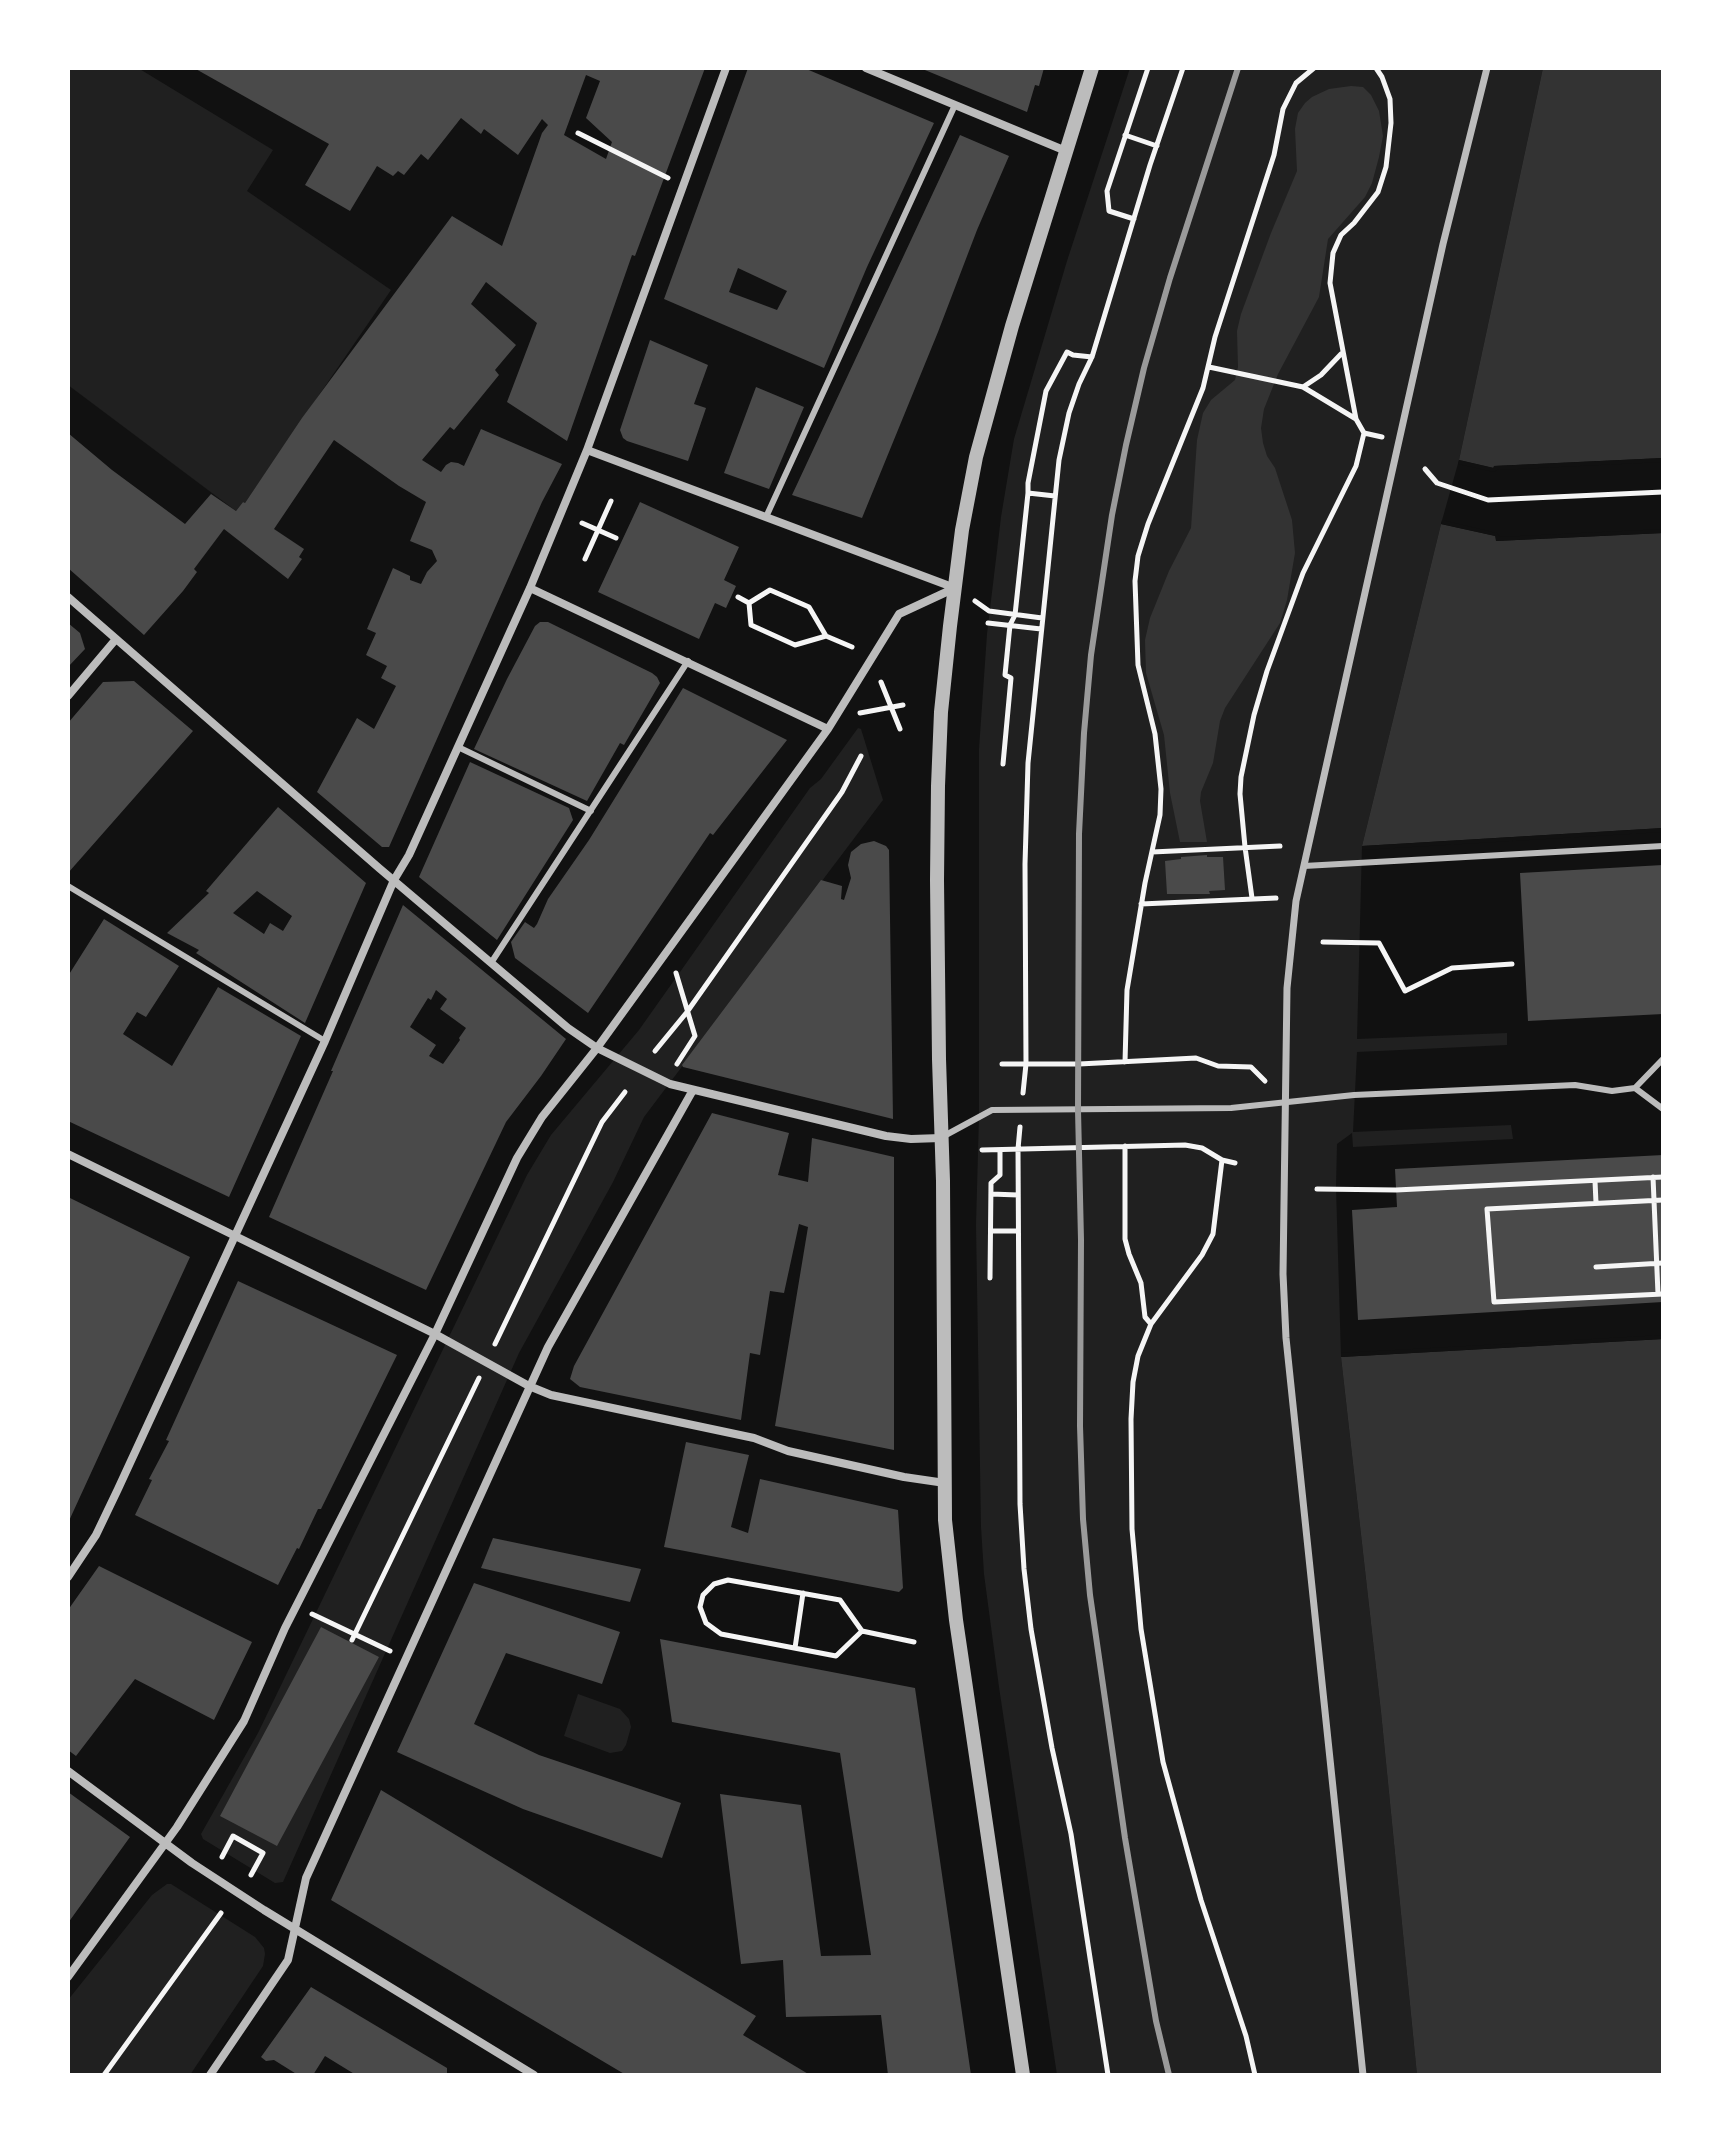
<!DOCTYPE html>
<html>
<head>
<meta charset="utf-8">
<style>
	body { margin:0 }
	#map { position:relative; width:1731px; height:2143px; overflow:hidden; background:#111; font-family:Arial,sans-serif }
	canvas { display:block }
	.frame { position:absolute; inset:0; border:70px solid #fff; pointer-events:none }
</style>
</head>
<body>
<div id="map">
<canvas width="1731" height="2143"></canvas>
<div class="frame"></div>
</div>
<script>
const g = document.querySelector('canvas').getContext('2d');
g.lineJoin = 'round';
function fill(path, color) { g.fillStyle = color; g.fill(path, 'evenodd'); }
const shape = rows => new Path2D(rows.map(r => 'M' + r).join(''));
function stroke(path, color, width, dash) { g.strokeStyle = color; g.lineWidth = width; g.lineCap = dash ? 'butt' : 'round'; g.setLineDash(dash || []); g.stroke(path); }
const green = shape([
	[68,68,138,68,273,150,247,191,391,290,245,503,243,502,236,511,68,385],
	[1130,68,1543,68,1459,460,1441,524,1362,846,1357,1039,1507,1033,1507,1045,1357,1052,1353,1132,1511,1125,1513,1139,1353,1147,1352,1133,1337,1144,1336,1187,1341,1357,1381,1712,1417,2075,1057,2075,999,1687,984,1574,981,1527,976,1225,979,1116,979,749,987,634,1001,517,1014,439,1067,261],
	[858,728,861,729,883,800,644,1117,613,1182,519,1353,283,1882,275,1883,203,1839,201,1834,258,1733,527,1175,551,1135,639,1030,810,788,821,779],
	[578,1694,620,1709,629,1719,631,1727,626,1745,622,1751,610,1753,564,1736],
	[167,1884,171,1884,255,1937,264,1948,265,1954,263,1966,190,2075,68,2075,68,2000,152,1895]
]);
const water = shape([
	[1543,68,1663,68,1663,458,1494,466,1494,468,1459,460],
	[1351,86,1363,87,1371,95,1379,111,1383,136,1379,157,1372,183,1365,197,1328,239,1319,297,1278,374,1264,409,1261,428,1263,443,1267,456,1275,468,1292,520,1295,553,1287,600,1280,623,1225,708,1220,721,1213,763,1201,792,1200,801,1207,842,1180,842,1170,793,1164,735,1146,673,1145,640,1150,618,1169,571,1191,528,1197,440,1203,413,1211,400,1235,380,1238,367,1237,331,1241,314,1271,233,1297,171,1295,129,1298,113,1305,103,1312,97,1329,89],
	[1441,524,1496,536,1496,541,1663,533,1663,828,1362,846],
	[1663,1339,1663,2075,1417,2075,1381,1712,1341,1357]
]);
const pier = shape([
	[1663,458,1663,462,1497,470,1494,472,1458,464,1459,460,1493,468,1494,466],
	[1442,520,1497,533,1500,537,1663,529,1663,533,1496,541,1495,536,1441,524],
	[1663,828,1663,832,1362,850,1362,846],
	[1663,1335,1663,1339,1341,1357,1341,1353]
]);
const building = shape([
	[194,68,705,68,635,256,632,255,567,441,507,402,537,323,486,282,471,304,516,345,495,370,499,375,477,402,454,430,450,427,422,460,441,472,446,465,451,462,458,463,464,466,481,429,562,464,542,502,389,847,382,847,317,792,357,718,374,729,396,686,381,678,387,666,366,655,376,633,367,629,393,568,410,576,410,580,421,584,427,572,437,561,432,550,410,541,426,502,399,486,334,440,274,529,304,549,299,557,302,559,288,579,224,529,194,569,197,572,183,591,144,635,68,568,68,433,112,470,185,524,211,494,236,511,243,502,245,503,302,418,452,216,502,246,542,133,548,125,542,119,518,155,484,129,481,134,461,118,428,160,421,154,404,175,398,171,393,176,377,166,350,211,305,185,329,144],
	[586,75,600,81,586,118,612,142,606,159,564,135],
	[748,68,804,68,934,123,867,267,824,368,664,299],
	[738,268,787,291,777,310,729,292],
	[920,68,1044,68,1039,86,1035,85,1027,112],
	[960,135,1009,156,977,230,938,332,862,518,792,495],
	[650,340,708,365,694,404,706,408,688,461,627,441,623,438,620,430],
	[756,387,804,407,769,489,724,473],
	[640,502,739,547,724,580,736,586,726,608,715,603,699,639,598,592],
	[540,622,548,622,652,673,657,677,660,683,624,745,620,743,587,801,474,749,507,679,535,626],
	[68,623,80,633,85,649,68,667],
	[134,681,193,731,68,873,68,723,103,682],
	[683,688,787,740,713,835,710,833,588,1013,515,958,511,942,525,922,534,928,537,924,548,899,589,840],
	[470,762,569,808,573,820,497,940,419,877],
	[278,807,366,883,305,1023,196,953,199,950,167,933,209,893,206,891],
	[257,891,292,916,283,931,270,923,264,934,233,913],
	[874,841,886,846,889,850,893,1119,683,1067,682,1065,821,880,842,886,841,899,844,900,851,878,848,865,851,852,861,844],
	[1207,855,1207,857,1223,857,1225,890,1209,891,1210,894,1167,894,1165,861,1181,859,1181,857],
	[1663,865,1663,1014,1528,1021,1520,873],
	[403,905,566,1039,541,1076,506,1122,426,1290,269,1217,333,1071,331,1071],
	[436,990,447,999,440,1009,466,1028,459,1038,460,1040,443,1064,429,1056,436,1045,410,1027,428,998,431,1000],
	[104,919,179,966,146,1017,137,1012,123,1034,172,1066,218,987,301,1036,229,1197,68,1121,68,995,70,992,68,991,68,976],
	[712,1113,789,1133,778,1175,808,1182,812,1138,894,1157,894,1450,775,1426,808,1227,799,1224,784,1293,770,1291,760,1355,750,1353,741,1420,580,1387,570,1379,574,1366],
	[1663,1155,1663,1302,1358,1320,1352,1210,1397,1207,1395,1169],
	[68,1197,190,1257,68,1523],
	[238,1281,397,1355,321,1509,318,1509,299,1549,297,1548,278,1585,135,1515,152,1480,149,1479,169,1441,166,1440],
	[686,1442,749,1455,731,1527,748,1533,760,1479,898,1510,903,1588,899,1592,664,1547],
	[493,1538,641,1569,630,1602,481,1568],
	[99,1566,252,1642,214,1720,135,1679,76,1756,68,1750,68,1610],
	[474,1583,620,1632,602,1684,506,1653,474,1724,539,1755,681,1803,662,1858,523,1809,397,1752],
	[321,1627,379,1657,277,1846,220,1816],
	[660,1639,915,1688,971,2075,888,2075,881,2015,786,2017,783,1960,741,1964,720,1794,801,1805,821,1956,871,1955,840,1753,672,1722],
	[381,1790,756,2016,743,2035,810,2075,626,2075,331,1900],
	[68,1792,130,1837,68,1923],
	[311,1987,447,2068,447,2075,356,2075,325,2056,313,2075,298,2075,274,2060,266,2061,261,2057]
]);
const path = shape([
	[578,133,668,178],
	[1125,135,1157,146],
	[1134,219,1109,211,1107,191,1148,68],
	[1209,367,1303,387,1356,419,1364,433,1382,437],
	[1303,387,1321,375,1341,354],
	[1356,419,1330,283,1333,253,1341,235,1354,223,1378,192,1386,167,1391,123,1390,99,1382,77,1376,68],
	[1425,469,1437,483,1488,500,1663,492],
	[1028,493,1028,483,1046,391,1067,352,1073,355,1092,357],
	[582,523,616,538],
	[585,559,611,501],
	[738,597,749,603,751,625,795,645,826,636,852,647],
	[975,601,989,611,1042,618],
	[749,603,770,590,809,607,826,636],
	[988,623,1041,629],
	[881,682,900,729],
	[860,713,903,705],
	[1003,764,1011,678,1005,675,1010,625,1015,615,1028,493,1055,496],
	[1152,852,1280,846],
	[1252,898,1245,847,1240,794,1241,777,1254,715,1267,671,1303,573,1356,466,1364,433],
	[1141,904,1276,898],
	[1323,942,1379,943,1405,991,1452,968,1512,964],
	[676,973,695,1036,677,1064],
	[655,1051,687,1012,842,792,861,756],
	[1125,1062,1127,990,1145,883,1160,815,1161,789,1155,734,1138,665,1135,581,1138,556,1148,524,1203,388,1215,337,1274,155,1283,109,1296,83,1314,68],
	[1002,1064,1079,1064,1196,1058,1218,1066,1251,1067,1265,1081],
	[1023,1093,1026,1064,1025,864,1028,763,1059,460,1069,413,1079,384,1092,357,1150,165,1183,68],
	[1020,1127,1018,1149,1020,1504,1024,1569,1031,1629,1052,1748,1071,1834,1108,2075],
	[1125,1146,1125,1239,1129,1254,1141,1283,1145,1317,1151,1324],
	[982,1150,1185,1145,1202,1148,1222,1160,1235,1163],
	[1222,1160,1213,1234,1202,1255,1151,1324,1138,1356,1133,1382,1131,1419,1132,1529,1141,1629,1163,1762,1201,1900,1246,2036,1255,2075],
	[1653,1177,1658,1294],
	[1595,1181,1596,1203],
	[1317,1189,1396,1190,1663,1177],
	[991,1194,1018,1195],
	[1663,1200,1487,1209,1494,1302,1663,1294],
	[991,1231,1018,1231],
	[1596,1267,1663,1263],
	[990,1278,991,1183,1000,1175,1000,1150],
	[495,1344,602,1122,625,1092],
	[312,1614,390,1651],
	[862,1631,836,1656,721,1634,706,1623,700,1607,703,1595,714,1584,728,1580,840,1600,862,1631,914,1642],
	[352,1640,479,1378],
	[795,1648,803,1593],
	[222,1857,233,1836,263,1853,251,1875],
	[104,2075,221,1913]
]);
const service = shape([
	[766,517,955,105],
	[458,747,591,811],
	[1304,866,1663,846],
	[68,886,325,1041],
	[491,963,688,661],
	[1635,1088,1663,1109],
	[944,1136,992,1110,1231,1108,1354,1095,1575,1085,1612,1091,1635,1088,1663,1059]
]);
const pedestrian = shape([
	[1363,2075,1286,1338,1283,1274,1287,988,1296,901,1443,244,1487,68]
]);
const minor = shape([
	[866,68,1066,151],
	[587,450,955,588],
	[530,588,828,729],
	[68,597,379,868,568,1028,597,1048,670,1084,886,1136,911,1139,941,1138],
	[68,696,116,639],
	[68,1154,435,1334,529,1386,551,1395,754,1438,788,1451,904,1477,945,1483],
	[68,1577,96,1535,118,1489,325,1041,394,880,409,855,530,588,587,450,726,68],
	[68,1771,192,1863,264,1910,534,2075],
	[68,1977,177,1827,244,1721,285,1628,435,1334,517,1158,542,1117,597,1048,828,729,899,614,955,588],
	[210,2075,288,1960,306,1878,548,1347,693,1090]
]);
const tertiary = shape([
	[1023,2075,956,1620,945,1520,943,1181,939,1059,937,880,938,786,941,712,950,626,962,530,976,457,1012,326,1092,68]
]);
const rail = shape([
	[1169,2075,1156,2021,1125,1838,1090,1595,1083,1519,1080,1426,1081,1240,1078,1110,1079,834,1084,733,1091,655,1112,515,1126,445,1144,368,1170,278,1238,68]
]);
fill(green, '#202020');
fill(water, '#333');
fill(pier, '#111');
fill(building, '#4a4a4a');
stroke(path, '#f5f5f5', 5);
stroke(service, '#bcbcbc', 6);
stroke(pedestrian, '#bcbcbc', 7);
stroke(minor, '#bcbcbc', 8);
stroke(tertiary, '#bcbcbc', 14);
stroke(rail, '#9a9a9a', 6);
</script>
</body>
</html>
